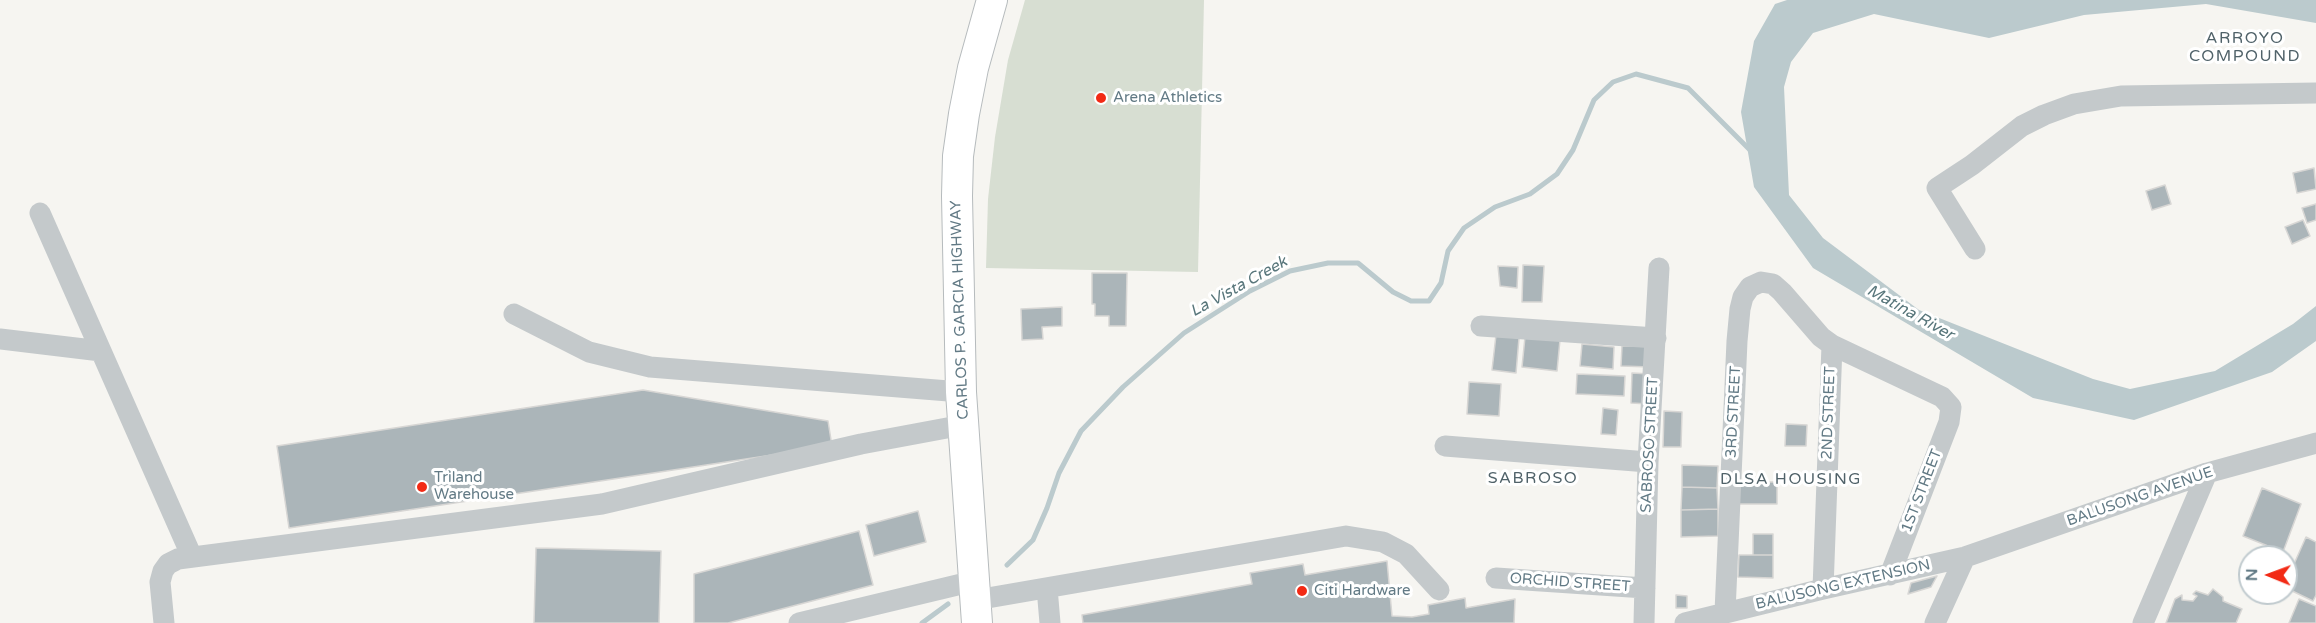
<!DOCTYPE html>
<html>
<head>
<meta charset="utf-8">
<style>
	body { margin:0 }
	#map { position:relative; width:2316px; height:623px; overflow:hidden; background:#f6f5f1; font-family:"Varela Round",sans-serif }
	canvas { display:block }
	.north { position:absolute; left:2238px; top:545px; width:60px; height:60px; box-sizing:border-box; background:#fff; border:2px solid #c0cace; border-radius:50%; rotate:271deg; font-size:16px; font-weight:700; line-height:24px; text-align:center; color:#627a85 }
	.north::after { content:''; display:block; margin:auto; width:21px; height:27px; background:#f22a15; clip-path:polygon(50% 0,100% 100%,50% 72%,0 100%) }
</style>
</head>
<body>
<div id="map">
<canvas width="2316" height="623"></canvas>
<div class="north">N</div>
</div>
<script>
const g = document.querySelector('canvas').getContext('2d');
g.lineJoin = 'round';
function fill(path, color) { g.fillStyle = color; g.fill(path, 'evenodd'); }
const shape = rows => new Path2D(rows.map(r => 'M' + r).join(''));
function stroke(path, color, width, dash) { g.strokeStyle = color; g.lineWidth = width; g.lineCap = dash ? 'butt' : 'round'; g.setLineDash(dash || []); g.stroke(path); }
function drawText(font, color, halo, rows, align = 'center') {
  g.font = font + ' "Varela Round",sans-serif'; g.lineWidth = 6; g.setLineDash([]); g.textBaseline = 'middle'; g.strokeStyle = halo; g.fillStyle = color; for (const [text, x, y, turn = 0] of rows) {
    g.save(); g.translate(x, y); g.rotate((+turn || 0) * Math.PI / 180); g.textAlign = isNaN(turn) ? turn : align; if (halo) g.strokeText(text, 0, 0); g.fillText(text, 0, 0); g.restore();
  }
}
const green = shape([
	[1025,0,1204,0,1198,272,986,268,988,199,995,137,1008,60]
]);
const water = shape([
	[1787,0,2316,0,2316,23,2206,4,2084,15,1989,38,1874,14,1813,33,1791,62,1784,87,1789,195,1823,238,1919,310,2093,379,2130,389,2215,371,2293,324,2316,306,2316,341,2272,372,2134,420,2033,398,1813,268,1754,187,1741,112,1754,41,1775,4]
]);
const stream = shape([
	[1007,565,1033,540,1047,508,1059,473,1081,431,1123,387,1184,333,1250,291,1290,271,1328,263,1358,263,1393,292,1411,301,1429,301,1441,283,1448,251,1464,228,1495,207,1530,194,1557,174,1573,150,1594,100,1613,82,1636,74,1688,88,1751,151],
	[922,623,948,604]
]);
const building = shape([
	[2314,168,2316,189,2297,193,2293,173,2314,168],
	[2165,185,2171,204,2152,210,2146,191,2165,185],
	[2316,204,2316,220,2307,223,2302,208,2316,204],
	[2303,220,2310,236,2292,244,2285,227,2303,220],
	[1523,265,1544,266,1542,302,1522,302,1523,265],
	[1498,266,1518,267,1517,288,1500,286,1498,266],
	[1092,273,1127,273,1126,326,1109,326,1109,316,1095,316,1095,304,1092,304,1092,273],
	[1062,307,1062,326,1042,327,1043,339,1022,340,1021,309,1062,307],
	[1496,335,1519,338,1516,373,1492,370,1496,335],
	[1525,337,1560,340,1557,371,1522,367,1525,337],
	[1582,344,1614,347,1613,369,1580,366,1582,344],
	[1622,346,1651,346,1651,367,1621,366,1622,346],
	[1632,373,1650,374,1649,404,1631,403,1632,373],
	[1577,374,1625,376,1624,396,1576,394,1577,374],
	[1469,382,1501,384,1499,416,1467,414,1469,382],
	[643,390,828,421,832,446,289,528,277,446,643,390],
	[1603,408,1618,410,1616,435,1601,434,1603,408],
	[1664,411,1682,412,1681,447,1663,447,1664,411],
	[1786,424,1807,425,1806,446,1785,446,1786,424],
	[1682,465,1718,466,1717,488,1682,487,1682,465],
	[1737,482,1777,482,1777,504,1737,504,1737,482],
	[1682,487,1717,488,1718,509,1681,510,1682,487],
	[2262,488,2301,504,2283,552,2243,536,2262,488],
	[1718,509,1718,536,1681,537,1681,510,1718,509],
	[918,511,926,542,874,556,866,525,918,511],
	[859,531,873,585,728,623,694,623,694,574,859,531],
	[1753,534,1773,534,1773,555,1753,555,1753,534],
	[2306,537,2316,542,2316,595,2313,601,2286,588,2286,582,2306,537],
	[536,548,661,551,659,623,534,623,536,548],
	[1739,555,1773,555,1773,578,1738,577,1739,555],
	[1387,561,1392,616,1412,617,1429,614,1428,605,1465,598,1466,608,1515,599,1514,623,1083,623,1082,615,1252,584,1250,573,1303,564,1305,575,1387,561],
	[1937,576,1931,587,1908,594,1911,583,1937,576],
	[2213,589,2223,597,2223,601,2242,609,2236,623,2166,623,2175,599,2182,595,2182,600,2193,601,2197,596,2193,594,2196,591,2208,595,2213,589],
	[1676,595,1687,596,1687,608,1676,608,1676,595],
	[2299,599,2316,606,2316,623,2289,623,2299,599]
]);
const minor = shape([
	[40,213,192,557],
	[1975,249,1937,188,1972,165,2022,126,2044,115,2074,104,2121,96,2316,93],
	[514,314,589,352,650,367,961,392],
	[1481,326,1656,338],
	[0,339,101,351],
	[1445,446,1648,462],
	[1496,578,1645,588],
	[1047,588,1050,623],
	[1823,589,1832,345],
	[976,600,1346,536,1383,542,1406,554,1439,590],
	[1725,612,1737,341,1740,309,1743,297,1750,287,1761,282,1773,284,1782,292,1821,337,1832,345,1942,397,1951,407,1949,422,1890,575],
	[164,623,160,582,163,571,168,564,178,559,602,504,861,444,963,425],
	[799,623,974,581],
	[1644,623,1648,462,1659,268],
	[1685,623,1823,589,1965,557,2207,473,2316,443],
	[1935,623,1965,557],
	[2143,623,2207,473]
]);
const highway = shape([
	[977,623,961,392,957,196,958,156,964,114,973,68,992,0]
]);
const markers = [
	[1101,98,6,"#f22a15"],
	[422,487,6,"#f22a15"],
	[1302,591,6,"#f22a15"]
];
const poiNames = [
	["Arena Athletics",1113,98],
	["Triland",434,478],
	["Warehouse",434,495],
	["Citi Hardware",1314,591]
];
const streetNames = [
	["CARLOS P. GARCIA HIGHWAY",960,310,-92],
	["3RD STREET",1734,412,-87],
	["2ND STREET",1829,413,-88],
	["SABROSO STREET",1650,445,-87],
	["1ST STREET",1922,491,-69],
	["BALUSONG AVENUE",2140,497,-19],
	["ORCHID STREET",1570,583,4],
	["BALUSONG EXTENSION",1843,585,-13]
];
const neighbourhoodNames = [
	["ARROYO",2245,39],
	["COMPOUND",2245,57],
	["SABROSO",1533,479],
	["DLSA HOUSING",1791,480]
];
const waterNames = [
	["La Vista Creek",1239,287,-29],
	["Matina River",1910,313,29]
];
fill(green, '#d7ded2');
fill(water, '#bbcacd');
stroke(stream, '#bbcacd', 5);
fill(building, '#abb5b9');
stroke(building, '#d7d6d4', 1.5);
stroke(highway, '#b6bbbd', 32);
stroke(minor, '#c4c9cb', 21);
stroke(highway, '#fff', 30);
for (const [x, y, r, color] of markers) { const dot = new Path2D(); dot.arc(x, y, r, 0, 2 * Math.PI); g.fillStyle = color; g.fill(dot); stroke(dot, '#fff', 2); }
drawText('15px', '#627a85', '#fff', poiNames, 'left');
drawText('15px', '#627a85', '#fff', streetNames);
g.letterSpacing = '1.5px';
drawText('16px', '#506269', '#fff', neighbourhoodNames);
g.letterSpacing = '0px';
drawText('italic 16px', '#58767b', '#fff', waterNames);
</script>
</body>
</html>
